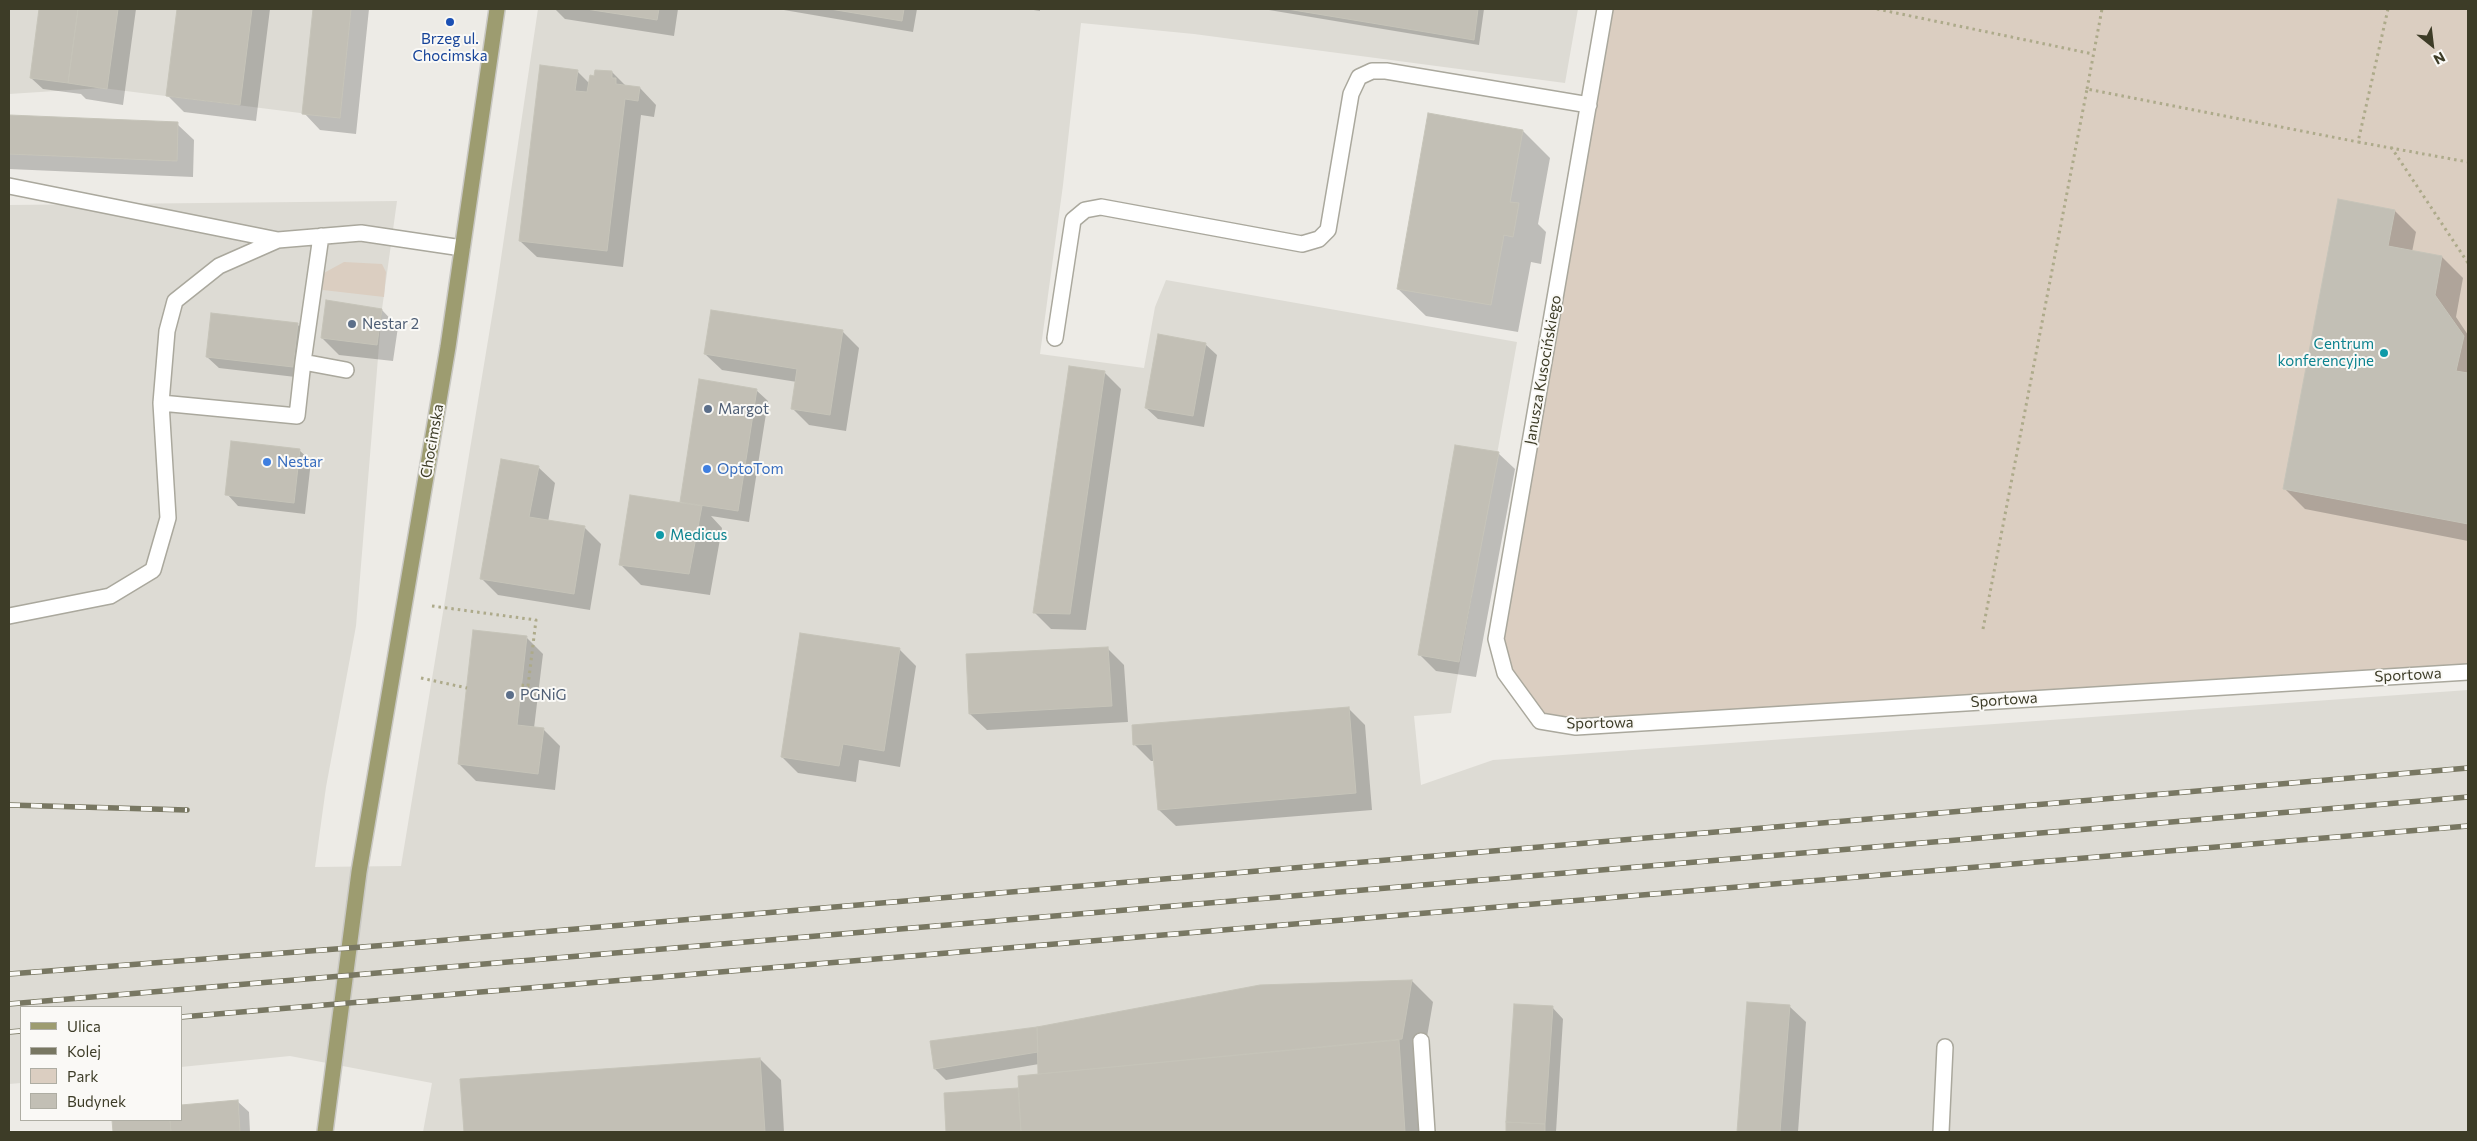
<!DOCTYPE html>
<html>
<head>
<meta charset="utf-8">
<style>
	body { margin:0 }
	#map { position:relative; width:2477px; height:1141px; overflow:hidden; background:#edebe6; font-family:Commissioner,sans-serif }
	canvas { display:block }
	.frame { position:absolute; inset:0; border:10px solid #3d3c27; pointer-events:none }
	.legend { position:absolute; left:20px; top:1006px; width:162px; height:115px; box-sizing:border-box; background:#faf9f6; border:1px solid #aeada3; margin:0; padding:6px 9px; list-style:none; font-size:15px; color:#3d3c27 }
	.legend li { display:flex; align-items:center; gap:10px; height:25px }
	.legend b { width:25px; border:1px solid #aeada3 }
	.north { position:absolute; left:2407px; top:20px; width:50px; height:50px; -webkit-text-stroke:4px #faf9f6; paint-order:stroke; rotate:151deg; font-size:14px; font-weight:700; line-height:20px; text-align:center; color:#3d3c27 }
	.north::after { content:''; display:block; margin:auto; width:18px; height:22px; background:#3d3c27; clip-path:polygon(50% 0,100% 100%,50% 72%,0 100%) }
</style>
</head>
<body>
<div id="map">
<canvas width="2477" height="1141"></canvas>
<div class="frame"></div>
<ul class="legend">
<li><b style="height:6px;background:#9d9c70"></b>Ulica</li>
<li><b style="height:6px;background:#787762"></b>Kolej</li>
<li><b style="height:14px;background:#dbcec1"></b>Park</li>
<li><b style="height:14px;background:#c2bfb5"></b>Budynek</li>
</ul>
<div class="north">N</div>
</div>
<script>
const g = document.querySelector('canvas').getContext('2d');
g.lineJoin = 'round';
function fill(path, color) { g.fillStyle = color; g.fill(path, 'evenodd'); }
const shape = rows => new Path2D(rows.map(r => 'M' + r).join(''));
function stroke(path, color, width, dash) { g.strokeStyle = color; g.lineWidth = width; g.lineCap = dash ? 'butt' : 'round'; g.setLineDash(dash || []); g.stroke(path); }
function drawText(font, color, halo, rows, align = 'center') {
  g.font = font + ' Commissioner,sans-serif'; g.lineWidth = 4; g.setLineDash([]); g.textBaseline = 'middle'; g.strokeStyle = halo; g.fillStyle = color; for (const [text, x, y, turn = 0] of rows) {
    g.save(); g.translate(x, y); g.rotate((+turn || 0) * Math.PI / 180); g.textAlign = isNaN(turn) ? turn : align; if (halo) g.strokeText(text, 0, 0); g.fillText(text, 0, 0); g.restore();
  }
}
const built = shape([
	[9,9,351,9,340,118,102,88,9,94],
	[538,9,1578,9,1565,83,1194,34,1081,23,1063,185,1040,354,1144,368,1155,307,1166,280,1517,342,1451,713,1414,716,1421,785,1493,760,2468,690,2468,1132,423,1132,432,1083,290,1056,181,1067,181,1007,21,1007,21,1083,9,1084,9,205,397,201,382,309,356,626,326,787,315,867,401,866,496,292]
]);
const green = shape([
	[1605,9,2468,9,2468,672,1540,721,1524,697,1496,640],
	[344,262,382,264,386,272,384,297,323,290,322,274]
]);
const shadow = shape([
	[41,9,136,9,123,105,86,99,81,94,43,89,31,78],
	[178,9,270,9,256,121,184,112,167,95],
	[314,9,369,9,356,134,320,130,304,113],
	[555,9,678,9,674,36,565,19],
	[778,9,917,9,913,32],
	[1027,9,1040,9,1040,11],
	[1263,9,1484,9,1479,45],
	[577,71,590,84,595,78,612,72,626,86,640,88,656,105,654,117,641,115,623,267,537,257,520,241],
	[9,116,177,124,194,140,193,177,9,169],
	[1523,131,1550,158,1538,224,1546,232,1541,264,1531,262,1518,332,1426,316,1398,289],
	[2395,211,2416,232,2412,252,2442,257,2463,278,2456,317,2468,335,2468,541,2305,509,2284,488],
	[382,310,398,327,393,361,339,355,322,338],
	[297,324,308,335,304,378,219,368,207,357],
	[842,331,859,348,846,431,809,425,793,409,797,382,722,370,705,354],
	[1205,344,1217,355,1204,427,1158,419,1146,408],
	[1105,373,1121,389,1086,630,1051,629,1034,612],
	[756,390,768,401,749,522,711,516,722,528,710,595,641,585,620,564,684,504,682,502],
	[299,450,311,461,305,514,238,506,227,494],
	[1498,453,1515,469,1476,677,1436,671,1419,654],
	[538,467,555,483,548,522,585,528,601,544,590,610,498,595,481,578],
	[527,638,543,654,534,728,543,729,560,746,555,790,476,781,459,764],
	[1107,648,1124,665,1128,722,987,730,970,714],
	[899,649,916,666,900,767,859,760,856,782,798,773,782,757],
	[1348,708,1365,725,1372,810,1176,826,1159,810,1155,761,1151,761,1135,745],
	[1412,981,1433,1002,1423,1060,1424,1132,948,1132,945,1094,1020,1089,1040,1075,1039,1064,946,1080,935,1069],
	[1748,1003,1789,1006,1806,1022,1798,1132,1738,1132],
	[1515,1006,1552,1007,1563,1019,1556,1132,1507,1132],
	[760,1059,781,1080,784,1132,465,1132,461,1080],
	[237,1101,249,1112,250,1132,115,1132,113,1120,181,1120]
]);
const building = shape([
	[39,9,78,9,68,83,30,78,39,9],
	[78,9,118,9,107,89,68,83,78,9],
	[177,9,252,9,240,105,166,96,177,9],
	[313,9,351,9,340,118,302,114,313,9],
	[586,9,659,9,657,20,586,9],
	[830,9,904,9,902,21,830,9],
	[1287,9,1478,9,1474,40,1287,9],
	[540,65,578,70,575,91,587,92,590,75,594,76,595,70,612,71,612,78,616,78,616,84,640,87,638,101,625,99,607,251,519,241,540,65],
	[1428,113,1523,130,1510,202,1519,203,1513,237,1504,235,1491,305,1397,289,1428,113],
	[9,115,178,122,177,161,9,154,9,115],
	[2338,199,2395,210,2388,246,2442,256,2435,295,2464,336,2456,371,2468,373,2468,524,2283,489,2338,199],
	[326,300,382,309,377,345,321,338,326,300],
	[711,310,843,330,830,415,791,409,797,369,704,354,711,310],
	[211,313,298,323,293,367,206,357,211,313],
	[1158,334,1206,343,1193,416,1145,408,1158,334],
	[1069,366,1105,371,1070,614,1033,613,1069,366],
	[699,379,757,389,738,511,680,502,699,379],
	[231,441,300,449,294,503,225,495,231,441],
	[1455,445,1499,452,1459,662,1418,655,1455,445],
	[501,459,539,466,529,517,585,526,574,594,480,579,501,459],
	[630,495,702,506,689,574,619,565,630,495],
	[473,630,527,636,517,725,544,728,538,774,458,764,473,630],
	[800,633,900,648,884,751,843,744,839,766,781,757,800,633],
	[1108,647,1112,706,969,714,966,654,1108,647],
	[1349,707,1356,793,1158,810,1152,744,1133,745,1132,725,1349,707],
	[1412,980,1402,1039,1038,1074,1037,1027,1260,985,1412,980],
	[1747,1002,1790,1005,1780,1132,1737,1132,1747,1002],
	[1514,1004,1553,1006,1545,1124,1506,1122,1514,1004],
	[1037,1027,1038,1052,934,1069,930,1041,1037,1027],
	[1399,1040,1405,1132,1021,1132,1018,1076,1399,1040],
	[760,1058,765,1132,464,1132,460,1079,760,1058],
	[1018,1088,1021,1132,946,1132,944,1093,1018,1088],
	[238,1100,240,1132,171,1132,170,1120,181,1120,181,1105,238,1100],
	[112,1120,170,1120,171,1132,113,1132,112,1120],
	[1506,1122,1545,1124,1545,1132,1506,1132,1506,1122]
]);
const path = shape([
	[1877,9,2093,54],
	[2388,9,2358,142,2468,162],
	[2087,89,2102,9],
	[2391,147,2468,263],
	[432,606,536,620,528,686,521,685],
	[1983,629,2087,89,2358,142],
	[421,678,467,688]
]);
const minor = shape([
	[1605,9,1496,639,1505,673,1540,721,1576,727,2468,672],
	[9,186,278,240],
	[1055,338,1073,220,1085,210,1101,207,1302,244,1319,239,1328,230,1351,94,1359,77,1372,71,1386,71,1589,105],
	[303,362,321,236],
	[346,370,303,362,297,416,161,403,167,331,175,301,219,266,278,240,361,233,462,248],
	[9,616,110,596,153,570,168,518,161,403],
	[1421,1041,1427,1132],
	[1941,1132,1945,1047]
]);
const major = shape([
	[325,1132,359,872,448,347,497,9]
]);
const rail = shape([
	[9,805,187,810],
	[9,974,388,945,2468,768],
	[9,1004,2468,797],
	[181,1017,2468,826],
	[9,1032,21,1031]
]);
const markers = [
	[450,22,5,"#1a4fb4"],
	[352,324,5,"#5c6f8a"],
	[2384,353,5,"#0f9aa8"],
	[708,409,5,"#5c6f8a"],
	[267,462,5,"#3f7fe0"],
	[707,469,5,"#3f7fe0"],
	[660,535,5,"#0f9aa8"],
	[510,695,5,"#5c6f8a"]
];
const transitNames = [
	["Brzeg ul.",450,39],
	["Chocimska",450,56]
];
const serviceNames = [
	["Nestar 2",362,324],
	["Margot",718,409],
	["PGNiG",520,695]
];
const cultureNames = [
	["Centrum",2374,344],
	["konferencyjne",2374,361],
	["Medicus",670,535,"left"]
];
const streetNames = [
	["Janusza Kusocińskiego",1543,370,-80],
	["Chocimska",432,441,-80],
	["Sportowa",2408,675,-3],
	["Sportowa",2004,700,-4],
	["Sportowa",1600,723,-1]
];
const shopNames = [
	["Nestar",277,462],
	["OptoTom",717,469]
];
fill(built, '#dddbd4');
fill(green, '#dbcec1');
fill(shadow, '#0003');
fill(building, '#c2bfb5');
stroke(building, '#c6c4b9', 1);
stroke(minor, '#aaa89d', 18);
stroke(major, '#c9c8c3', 18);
stroke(path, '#adaa8a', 3, [2.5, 4]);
stroke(minor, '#fff', 15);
stroke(major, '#9d9c70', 15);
stroke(rail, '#787762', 5.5);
stroke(rail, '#faf9f6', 4, [11]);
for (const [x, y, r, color] of markers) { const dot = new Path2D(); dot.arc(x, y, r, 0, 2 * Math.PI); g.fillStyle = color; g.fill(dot); stroke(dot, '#faf9f6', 2); }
drawText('15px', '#164399', '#faf9f6', transitNames);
drawText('15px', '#4e5e75', '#faf9f6', serviceNames, 'left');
drawText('15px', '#0d838f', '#faf9f6', cultureNames, 'right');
drawText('15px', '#3d3c27', '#faf9f6', streetNames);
drawText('15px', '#366cbe', '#faf9f6', shopNames, 'left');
</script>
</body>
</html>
